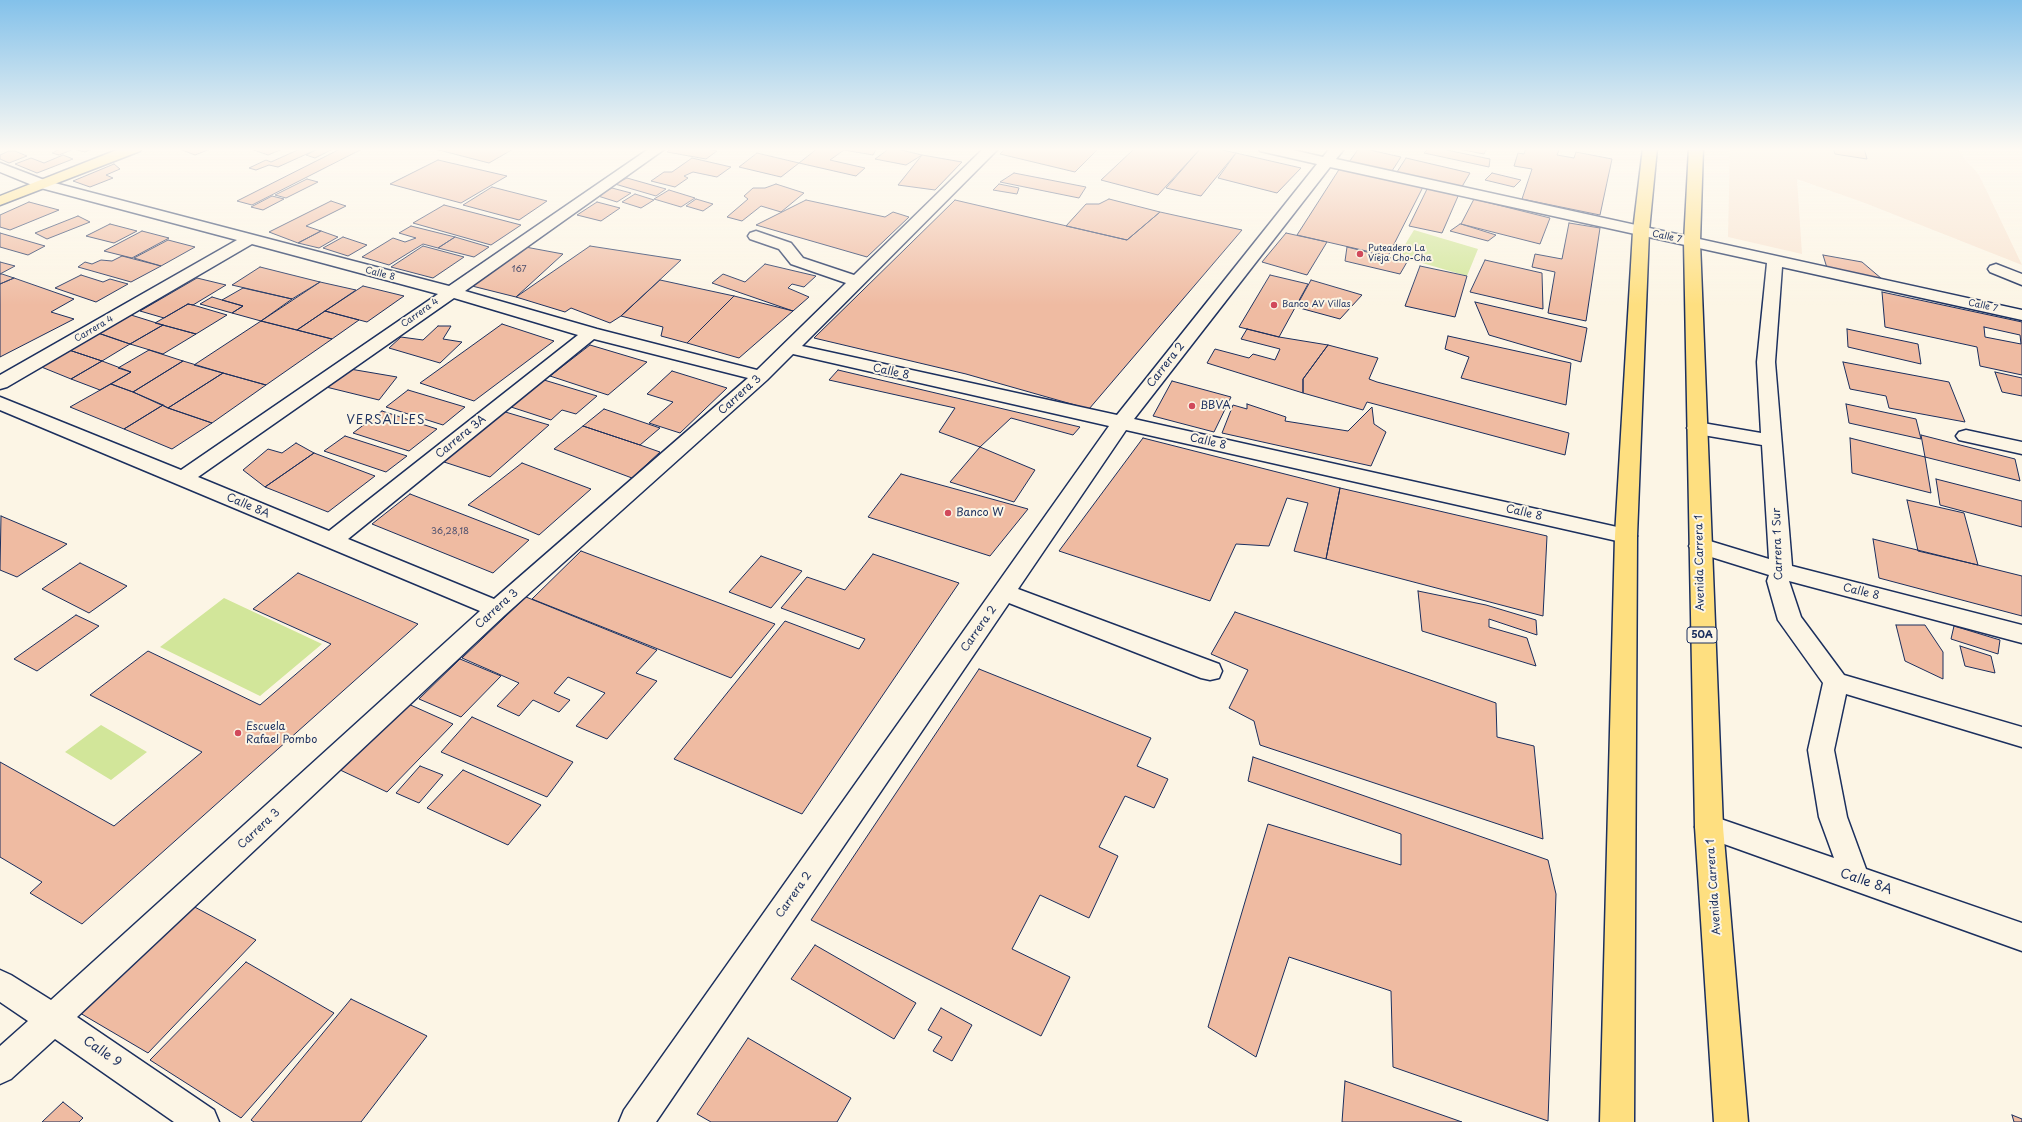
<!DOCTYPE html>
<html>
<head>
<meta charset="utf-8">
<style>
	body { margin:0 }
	canvas { display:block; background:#fcf5e5 }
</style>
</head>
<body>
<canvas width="2022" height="1122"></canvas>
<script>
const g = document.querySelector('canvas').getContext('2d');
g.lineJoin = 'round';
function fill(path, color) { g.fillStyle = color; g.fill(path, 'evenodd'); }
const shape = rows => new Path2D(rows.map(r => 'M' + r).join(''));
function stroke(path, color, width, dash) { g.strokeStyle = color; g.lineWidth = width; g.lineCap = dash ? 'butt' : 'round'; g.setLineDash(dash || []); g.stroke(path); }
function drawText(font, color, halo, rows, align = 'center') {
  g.font = font + ' "Playpen Sans",sans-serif'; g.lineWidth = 4; g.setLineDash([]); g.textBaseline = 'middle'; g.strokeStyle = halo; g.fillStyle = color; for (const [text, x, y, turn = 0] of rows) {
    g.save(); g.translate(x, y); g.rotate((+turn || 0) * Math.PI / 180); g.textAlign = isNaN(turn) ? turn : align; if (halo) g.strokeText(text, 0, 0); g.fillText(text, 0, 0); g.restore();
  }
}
const built = shape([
	[1730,148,1956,148,1979,175,2022,265,1865,203,1797,179,1802,254,1728,237]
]);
const green = shape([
	[1414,230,1478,249,1467,276,1398,256],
	[224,598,322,644,260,696,160,647],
	[101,725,147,752,111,780,65,752]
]);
const building = shape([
	[56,148,89,148,92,149,85,152,74,149,59,155,52,153,60,149,56,148],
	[177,148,213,148,195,155,177,148],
	[248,148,285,148,268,155,248,148],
	[302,148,320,148,278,167,269,165,256,170,249,168,266,160,271,162,302,148],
	[320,148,335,148,315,158,306,155,320,148],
	[342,148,364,148,252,205,237,201,342,148],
	[431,148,515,148,489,163,431,148],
	[672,148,701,148,717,151,706,159,667,152,672,148],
	[818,148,877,148,873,155,844,150,830,160,865,168,856,176,799,163,818,148],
	[890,148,893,148,922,155,906,165,875,159,890,148],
	[1006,148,1099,148,1075,172,1000,154,1006,148],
	[1130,148,1201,148,1158,195,1101,180,1134,149,1130,148],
	[1201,148,1213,148,1236,153,1201,196,1166,188,1201,148],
	[1359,148,1361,148,1401,157,1390,174,1347,165,1359,148],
	[1429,148,1437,148,1490,159,1489,167,1424,153,1429,148],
	[1453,148,1487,148,1484,154,1453,148],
	[1526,148,1559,150,1557,155,1574,158,1576,152,1612,159,1600,215,1522,199,1532,169,1514,166,1518,153,1524,154,1526,148],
	[1833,148,1864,148,1867,159,1835,154,1833,148],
	[9,151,15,151,27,156,9,163,0,159,0,155,9,151],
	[757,153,799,163,781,177,739,167,757,153],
	[1236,153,1301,168,1277,193,1218,178,1236,153],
	[63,155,73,159,37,173,15,164,31,158,44,163,63,155],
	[922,155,962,162,935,190,898,185,922,155],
	[692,158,731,167,717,177,693,172,684,176,688,178,675,187,651,181,664,172,672,172,692,158],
	[1406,158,1470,173,1460,190,1395,175,1406,158],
	[438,160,507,176,461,203,390,184,438,160],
	[114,164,120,169,106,175,113,178,90,187,73,181,114,164],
	[1340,168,1424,185,1388,256,1297,235,1340,168],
	[1014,173,1086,187,1079,198,1000,182,1014,173],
	[1492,173,1521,180,1514,187,1485,180,1492,173],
	[627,178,666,189,656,196,615,184,627,178],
	[307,179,318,182,286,198,275,195,307,179],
	[776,184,804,193,781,212,761,206,742,221,727,217,748,199,744,196,753,188,765,188,776,184],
	[999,184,1019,188,1017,194,993,190,999,184],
	[492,187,547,201,519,220,463,205,492,187],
	[1428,187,1459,194,1442,233,1409,226,1428,187],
	[612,188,631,193,617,202,598,196,612,188],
	[669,190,695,198,681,207,654,199,669,190],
	[635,194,654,200,641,208,622,202,635,194],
	[272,196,284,199,263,210,251,207,272,196],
	[696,199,713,204,703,211,686,206,696,199],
	[1109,199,1160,212,1127,240,1066,226,1086,204,1099,204,1109,199],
	[1474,199,1550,218,1540,244,1461,224,1474,199],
	[806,200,885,217,893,212,909,217,867,257,756,225,806,200],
	[955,200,1127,240,1160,212,1242,230,1089,409,966,374,814,338,955,200],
	[331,201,346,206,306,226,321,231,298,243,269,232,331,201],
	[29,202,59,210,10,230,0,227,0,215,29,202],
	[597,202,620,208,601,221,577,215,597,202],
	[444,205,521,225,491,245,413,223,444,205],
	[78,216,90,222,47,239,35,233,78,216],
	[1569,223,1600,228,1586,321,1548,313,1555,272,1532,267,1535,254,1562,259,1569,223],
	[110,224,137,231,114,243,86,236,110,224],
	[1460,224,1461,224,1496,235,1488,241,1450,231,1460,224],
	[411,226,455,237,438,248,423,244,389,265,362,257,393,238,405,242,416,238,399,233,411,226],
	[142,231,169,238,132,258,104,251,142,231],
	[321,231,338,237,319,248,298,243,321,231],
	[0,233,45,246,28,255,0,247,0,233],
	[1286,233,1327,242,1307,275,1262,262,1286,233],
	[343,237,367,245,348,256,323,248,343,237],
	[455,237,489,247,474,257,438,248,455,237],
	[168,240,195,247,161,266,134,258,168,240],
	[423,246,464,257,433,278,391,267,423,246],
	[520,246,563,254,516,297,472,286,520,246],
	[590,246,681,260,621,316,610,323,571,308,565,312,516,297,590,246],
	[1347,247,1407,262,1400,274,1345,261,1347,247],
	[1823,255,1862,262,1882,279,1827,268,1823,255],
	[122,256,161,266,131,282,78,267,85,262,92,264,101,260,112,261,122,256],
	[1485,260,1542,273,1543,309,1470,292,1485,260],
	[0,262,15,266,0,274,0,262],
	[765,264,816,276,804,287,792,284,788,288,809,297,793,311,712,283,723,274,745,282,765,264],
	[1420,266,1467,276,1455,317,1405,306,1420,266],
	[260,267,320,282,292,299,232,285,260,267],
	[0,274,2,274,14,278,0,284,0,274],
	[81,275,103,282,110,279,128,284,96,302,55,288,81,275],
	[1270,275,1308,284,1279,337,1239,327,1270,275],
	[14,278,74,299,51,312,74,319,0,357,0,284,14,278],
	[197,278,226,285,193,305,188,304,164,318,140,311,197,278],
	[660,280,734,296,687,343,661,336,663,327,621,316,660,280],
	[1311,280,1362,295,1340,319,1296,307,1311,280],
	[320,282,356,290,297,330,261,321,320,282],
	[363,286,404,296,367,322,325,311,363,286],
	[243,288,292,299,261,321,232,313,243,306,222,300,243,288],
	[1882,292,2022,322,2022,375,1980,366,1977,347,1885,327,1882,292],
	[734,296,793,311,739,358,687,343,734,296],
	[212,297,222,300,243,306,232,313,200,304,212,297],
	[1475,302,1587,328,1581,362,1489,335,1475,302],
	[188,304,193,305,227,315,196,334,155,323,188,304],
	[325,311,359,320,332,339,297,330,325,311],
	[131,315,163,325,130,344,98,333,131,315],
	[261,321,332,339,266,385,194,365,261,321],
	[502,324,554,341,474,401,420,383,502,324],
	[163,325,196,334,163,354,130,344,163,325],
	[438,326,451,326,443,339,462,342,440,363,389,348,401,337,423,340,438,326],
	[1984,327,2020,335,2021,344,1985,337,1984,327],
	[1247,329,1279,337,1328,345,1303,379,1303,393,1207,363,1215,349,1249,358,1253,354,1275,360,1280,349,1241,339,1247,329],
	[1847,329,1918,344,1921,364,1848,347,1847,329],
	[98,333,130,344,102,361,69,350,98,333],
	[1448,336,1571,363,1566,405,1461,378,1469,357,1445,349,1448,336],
	[590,345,647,362,608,395,550,376,590,345],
	[1328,345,1378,358,1369,379,1377,382,1569,433,1565,455,1367,402,1363,410,1303,393,1303,379,1328,345],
	[69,350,102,361,71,379,39,366,69,350],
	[149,350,183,361,133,392,111,384,131,372,118,368,149,350],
	[102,361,131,372,100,390,71,379,102,361],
	[183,361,223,373,168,408,133,392,183,361],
	[1843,362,1949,382,1965,422,1889,408,1886,396,1850,389,1843,362],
	[350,369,397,377,379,400,322,386,350,369],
	[838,370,1080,427,1073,435,1011,418,980,447,939,432,955,408,829,380,838,370],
	[672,371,727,388,680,433,649,423,673,402,647,394,672,371],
	[1995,372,2022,378,2022,396,2002,392,1995,372],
	[223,373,266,385,212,423,168,408,223,373],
	[544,380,597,396,576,414,562,410,551,420,511,407,544,380],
	[1172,381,1231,397,1214,432,1153,416,1172,381],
	[111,384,133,392,163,405,124,429,70,407,111,384],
	[408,390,465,407,443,425,386,407,408,390],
	[1247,404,1286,417,1285,421,1348,431,1372,407,1374,424,1386,432,1371,466,1222,433,1233,405,1247,409,1247,404],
	[1846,404,1916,419,1921,439,1849,423,1846,404],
	[163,405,168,408,212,423,172,449,124,429,163,405],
	[604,409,660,428,640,445,583,426,604,409],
	[382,411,437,429,409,451,353,433,382,411],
	[502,411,549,425,490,477,441,461,502,411],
	[583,426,640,445,660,452,632,478,554,449,583,426],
	[1921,435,2015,459,2020,481,1925,457,1921,435],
	[345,436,407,456,386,472,324,451,345,436],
	[1143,438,1340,488,1326,559,1294,551,1308,503,1287,498,1269,546,1236,544,1210,601,1059,551,1143,438],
	[1850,438,1925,457,1931,493,1852,473,1850,438],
	[296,443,314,453,265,487,243,470,268,449,282,453,296,443],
	[980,447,1035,470,1014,502,950,482,980,447],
	[314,453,375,476,328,512,265,487,314,453],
	[522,463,591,489,539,535,468,505,522,463],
	[901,474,1028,509,990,556,868,517,901,474],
	[1936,479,2022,501,2022,527,1940,505,1936,479],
	[1340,488,1547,536,1543,616,1326,559,1340,488],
	[410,494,529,540,493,573,372,524,410,494],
	[1907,500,1964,513,1978,565,1918,551,1907,500],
	[1,516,67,544,17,577,0,570,1,516],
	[1873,539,2022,576,2022,616,1879,578,1873,539],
	[581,551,775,624,731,678,532,599,581,551],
	[873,554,959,583,802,814,674,759,785,621,859,649,865,639,781,608,807,577,845,590,873,554],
	[761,556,802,571,771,608,729,592,761,556],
	[80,563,127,586,89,613,42,589,80,563],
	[298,573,418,624,82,924,30,893,42,882,0,857,0,762,114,826,202,752,90,695,148,651,260,705,331,644,253,609,298,573],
	[1418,591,1486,605,1536,620,1537,635,1489,619,1489,627,1527,638,1536,666,1422,631,1418,591],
	[526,597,657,650,636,673,657,681,607,739,576,726,605,693,568,677,554,693,570,700,559,712,533,700,519,716,497,706,519,683,462,658,526,597],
	[1235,612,1496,703,1497,737,1534,746,1543,839,1260,745,1254,721,1229,708,1248,670,1211,654,1235,612],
	[76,615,99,626,37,671,14,659,76,615],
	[1896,625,1925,625,1943,652,1943,679,1905,661,1896,625],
	[1954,626,2000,640,1998,654,1951,639,1954,626],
	[1960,646,1991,656,1995,673,1965,666,1960,646],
	[460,659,501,676,461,717,419,699,460,659],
	[979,669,1151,738,1137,766,1168,779,1154,808,1125,796,1099,847,1118,856,1089,918,1040,895,1012,949,1070,977,1041,1036,811,920,979,669],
	[406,703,453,724,387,792,338,769,406,703],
	[472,717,573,762,547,797,441,752,472,717],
	[1253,757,1548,860,1556,894,1548,1121,1393,1067,1391,991,1289,957,1256,1057,1208,1027,1268,824,1401,865,1401,834,1248,781,1253,757],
	[420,766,443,775,419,803,396,793,420,766],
	[463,770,541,805,508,845,427,808,463,770],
	[191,905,256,940,148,1053,80,1013,191,905],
	[815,945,916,1003,894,1039,791,979,815,945],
	[246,962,334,1013,241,1118,150,1060,246,962],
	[351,999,427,1036,361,1122,254,1122,251,1120,351,999],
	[941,1008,972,1025,952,1061,933,1051,942,1037,928,1030,941,1008],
	[748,1038,851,1098,837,1122,711,1122,697,1114,748,1038],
	[1345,1081,1462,1122,1342,1122,1345,1081],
	[63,1102,83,1118,79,1122,42,1122,63,1102],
	[2012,1115,2022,1119,2022,1122,2014,1122,2012,1115]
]);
const minor = shape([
	[650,148,666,148,465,291,597,329,757,370,846,283,791,264,779,249,750,239,748,236,750,233,756,231,791,243,803,258,854,275,984,148,999,148,802,346,1117,415,1317,164,1260,151,1258,148,1284,148,1323,157,1330,148,1345,148,1336,159,2022,310,2022,320,1782,267,1775,362,1792,566,2022,625,2022,643,1789,581,1801,617,1844,675,2022,727,2022,747,1846,694,1834,750,1847,817,1866,869,2022,923,2022,951,1699,835,1695,827,1699,819,1709,815,1834,858,1819,817,1808,750,1823,683,1778,620,1767,581,1769,575,1692,551,1689,546,1692,541,1700,538,1769,559,1762,445,1697,434,1690,432,1687,428,1690,424,1697,422,1761,433,1757,362,1767,263,1330,167,1134,419,1626,529,1634,531,1637,536,1634,541,1626,543,1126,430,1018,589,1219,664,1222,671,1219,678,1210,680,1201,678,1009,603,656,1122,619,1122,624,1110,1109,426,793,354,767,380,505,615,77,1017,214,1110,219,1122,174,1122,55,1039,11,1079,0,1084,0,1046,28,1021,0,1002,0,970,11,975,51,1000,480,611,0,410,0,397,181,470,438,294,252,244,7,387,0,389,0,375,237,240,37,187,0,172,0,163,47,181,449,286,650,148],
	[454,298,578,335,329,531,198,477,454,298],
	[594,339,748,378,494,599,348,539,594,339],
	[1996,264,2022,274,2022,285,1990,272,1988,269,1990,266,1996,264],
	[1966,430,2022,442,2022,454,1959,440,1956,436,1959,432,1966,430]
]);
const major = shape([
	[122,148,142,148,140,151,0,205,0,196,122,148],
	[1643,148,1657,148,1649,231,1637,536,1634,1122,1600,1122,1615,536,1633,231,1643,148],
	[1689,148,1703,148,1700,242,1723,827,1748,1122,1714,1122,1695,827,1684,242,1689,148]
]);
const markers = [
	[1360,254,4,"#d1495b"],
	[1274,305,4,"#d1495b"],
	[1192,406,4,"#d1495b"],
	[948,513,4,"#d1495b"],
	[238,733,4,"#d1495b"]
];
const farStreetnames = [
	["Calle 7",1667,237,12],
	["Calle 8",380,274,15],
	["Calle 7",1983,306,12],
	["Carrera 4",420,313,-35],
	["Carrera 4",94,329,-30]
];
const farPoinames = [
	["Puteadero La",1368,249],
	["Vieja Cho-Cha",1368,259],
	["Banco AV Villas",1282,305]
];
const numberNames = [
	["167",519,270],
	["36,28,18",450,532]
];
const shields = [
	[1702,635,30]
];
const shieldNames = [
	["50A",1702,635]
];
const streetNames = [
	["Carrera 2",1166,365,-52],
	["Calle 8",891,372,12],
	["Carrera 3",740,395,-42],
	["Carrera 3A",461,437,-39],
	["Calle 8",1208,442,13],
	["Calle 8A",248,506,23],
	["Calle 8",1524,513,13],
	["Carrera 1 Sur",1778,544,-92],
	["Avenida Carrera 1",1700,563,-91],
	["Calle 8",1861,592,14],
	["Carrera 3",497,609,-42],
	["Carrera 2",979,629,-55],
	["Carrera 3",259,829,-43],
	["Avenida Carrera 1",1714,887,-94],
	["Carrera 2",794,895,-55]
];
const poiNames = [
	["BBVA",1200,406],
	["Banco W",956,513],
	["Escuela",246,727],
	["Rafael Pombo",246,740]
];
const neighbourhoodNames = [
	["VERSALLES",386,421]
];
const nearStreetnames = [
	["Calle 8A",1866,882,19],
	["Calle 9",102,1052,35]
];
fill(built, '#f8e4d1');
fill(green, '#d2e69a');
fill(building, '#efbba2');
stroke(building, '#1b2f5e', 1);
stroke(minor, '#1b2f5e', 3);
stroke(major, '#1b2f5e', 3);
fill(minor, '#fcf5e5');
fill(major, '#fedf80');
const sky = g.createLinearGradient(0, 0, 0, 305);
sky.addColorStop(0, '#83c1ea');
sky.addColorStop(0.49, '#fefaf3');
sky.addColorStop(1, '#fefaf300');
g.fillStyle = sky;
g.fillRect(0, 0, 2022, 305);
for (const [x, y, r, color] of markers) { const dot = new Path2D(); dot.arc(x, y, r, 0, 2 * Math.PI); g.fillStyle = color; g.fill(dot); stroke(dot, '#fcf5e5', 1.5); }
drawText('9px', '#1b2f5e', '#fcf5e5', farStreetnames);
drawText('9px', '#1b2f5e', '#fcf5e5', farPoinames, 'left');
drawText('9px', '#50526f', null, numberNames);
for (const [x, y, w] of shields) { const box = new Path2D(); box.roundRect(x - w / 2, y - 8, w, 16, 3); g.fillStyle = '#fcf5e5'; g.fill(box); stroke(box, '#1b2f5e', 1); }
drawText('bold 10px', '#1b2f5e', null, shieldNames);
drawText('11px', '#1b2f5e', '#fcf5e5', streetNames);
drawText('11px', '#1b2f5e', '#fcf5e5', poiNames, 'left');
g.letterSpacing = '1px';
drawText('12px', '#1b2f5e', '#fcf5e5', neighbourhoodNames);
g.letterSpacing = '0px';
drawText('13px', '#1b2f5e', '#fcf5e5', nearStreetnames);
</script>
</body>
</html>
